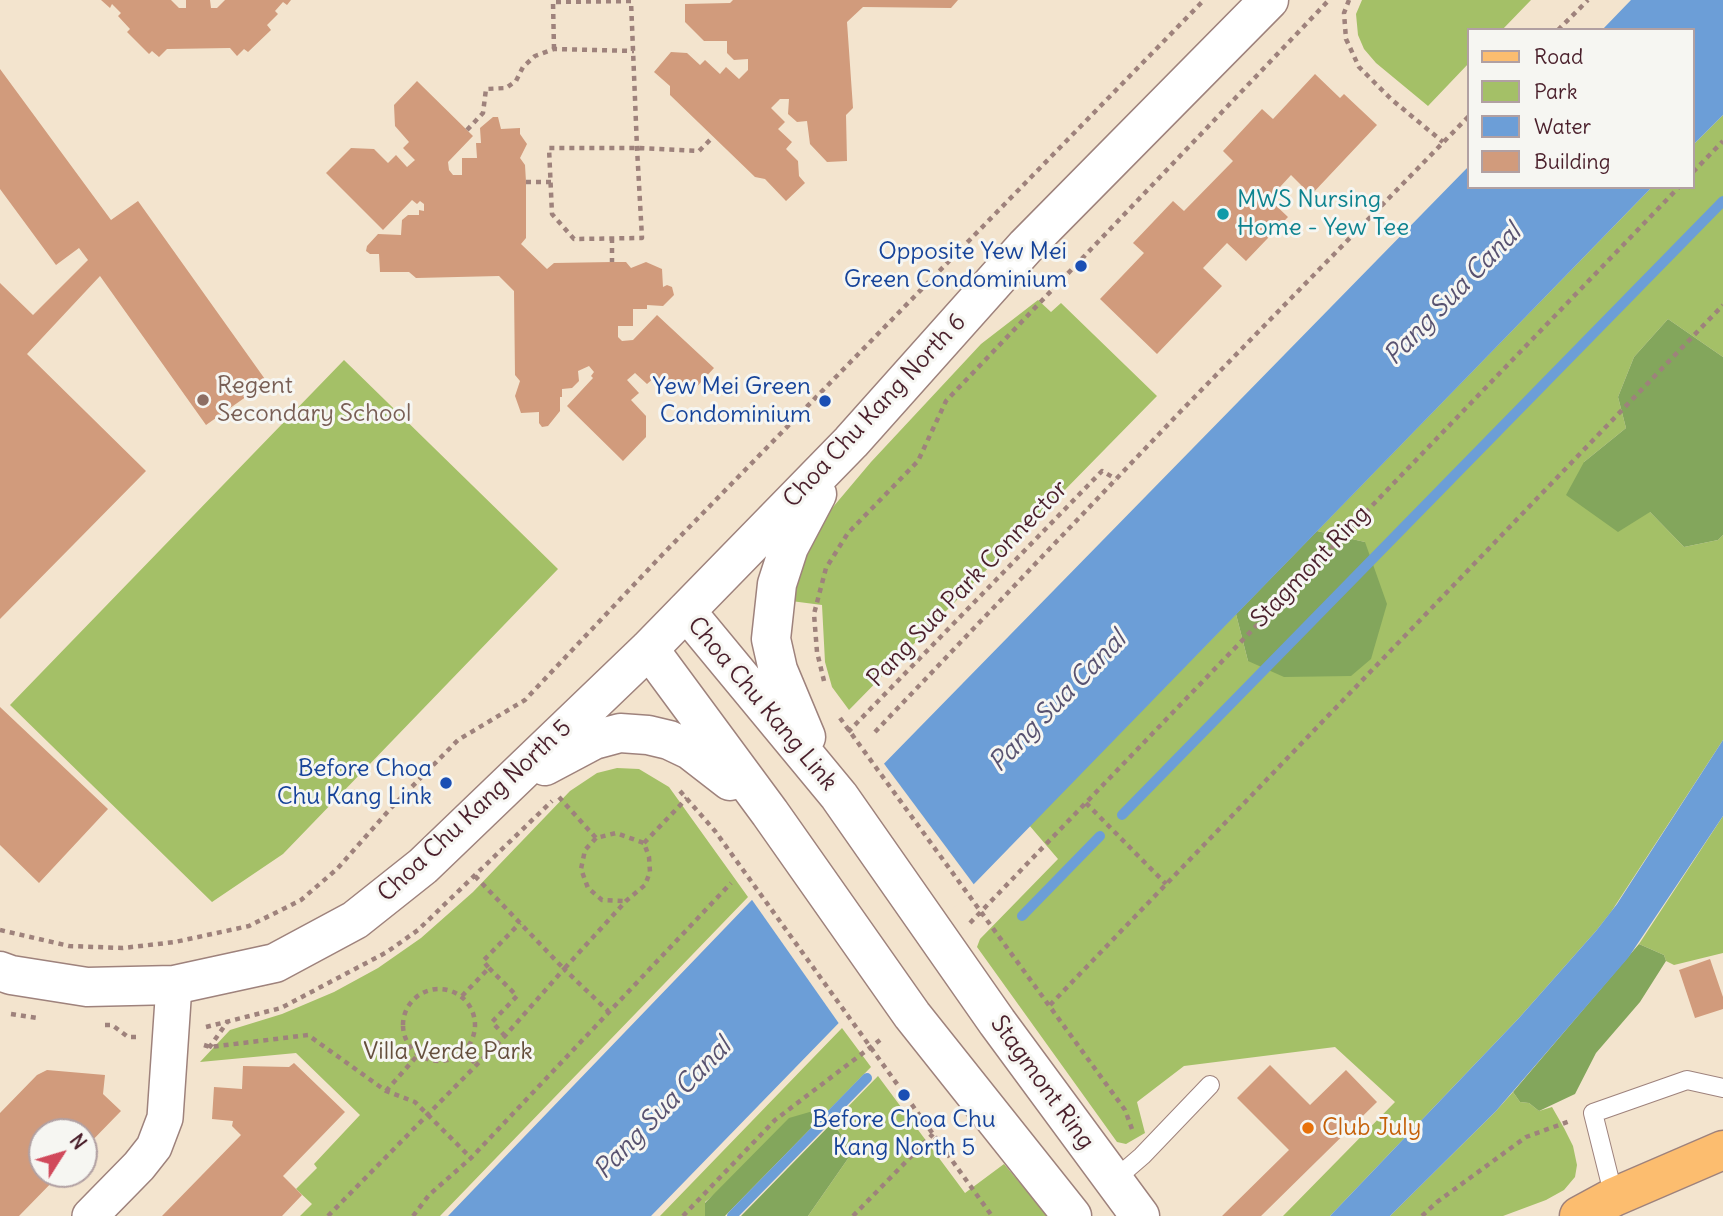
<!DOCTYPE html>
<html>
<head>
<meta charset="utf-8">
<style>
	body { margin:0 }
	#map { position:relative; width:1723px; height:1216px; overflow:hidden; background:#f3e4ce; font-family:Delius,sans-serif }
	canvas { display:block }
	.legend { position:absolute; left:1467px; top:28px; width:228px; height:161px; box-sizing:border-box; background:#f6f6f2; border:2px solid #b1a0a2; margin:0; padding:9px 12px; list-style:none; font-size:21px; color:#4a1f2b }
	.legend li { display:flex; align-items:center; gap:14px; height:35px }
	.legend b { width:35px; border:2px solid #b1a0a2 }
	.north { position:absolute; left:28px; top:1118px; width:70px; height:70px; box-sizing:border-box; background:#f6f6f2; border:2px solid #b1a0a2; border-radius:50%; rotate:53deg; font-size:19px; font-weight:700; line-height:28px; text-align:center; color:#4a1f2b }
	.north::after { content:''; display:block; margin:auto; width:24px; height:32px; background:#d1495b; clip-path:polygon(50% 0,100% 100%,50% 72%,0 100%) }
</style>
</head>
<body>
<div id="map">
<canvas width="1723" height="1216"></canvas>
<ul class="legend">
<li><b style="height:9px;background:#fcbd6f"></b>Road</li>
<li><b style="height:19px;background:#a4c067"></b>Park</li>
<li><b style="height:19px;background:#6c9ed7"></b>Water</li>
<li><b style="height:19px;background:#d19b7c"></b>Building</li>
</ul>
<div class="north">N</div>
</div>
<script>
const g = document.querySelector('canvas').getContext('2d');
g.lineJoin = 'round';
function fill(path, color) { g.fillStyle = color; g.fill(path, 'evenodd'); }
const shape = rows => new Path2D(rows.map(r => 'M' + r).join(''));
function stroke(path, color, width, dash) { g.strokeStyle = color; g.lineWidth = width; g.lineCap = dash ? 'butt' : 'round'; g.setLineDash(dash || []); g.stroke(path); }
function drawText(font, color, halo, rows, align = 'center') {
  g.font = font + ' Delius,sans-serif'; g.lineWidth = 6; g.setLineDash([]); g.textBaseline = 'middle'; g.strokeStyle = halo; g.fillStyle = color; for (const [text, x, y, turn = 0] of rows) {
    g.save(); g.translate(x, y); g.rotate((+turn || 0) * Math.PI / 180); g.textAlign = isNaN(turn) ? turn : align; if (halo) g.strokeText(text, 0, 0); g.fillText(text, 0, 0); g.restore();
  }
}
const green = shape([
	[1362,0,1531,0,1502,30,1469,30,1469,63,1428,106,1376,63,1364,49,1358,35,1356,14],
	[1723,115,1723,357,1668,319,1634,357,1618,397,1626,428,1584,462,1650,512,1684,547,1718,540,1723,535,1723,740,1611,912,1596,931,1519,1018,1330,1216,1283,1216,1395,1102,1335,1047,1184,1066,1137,1102,1145,1133,1126,1144,1117,1142,977,947,980,939,1058,859,1029,825,1236,614,1248,661,1365,542,1317,531,1652,187,1693,187,1693,145],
	[1038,300,1051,312,1061,303,1157,396,849,710,832,687,825,662,822,605,791,601,801,562,828,513,871,462,981,344],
	[344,360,558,569,283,854,212,902,10,705],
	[617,768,639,769,669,787,748,897,440,1216,300,1216,312,1204,296,1189,317,1168,314,1164,360,1115,296,1053,200,1062,230,1030,282,1014,334,992,378,968,421,938,473,892,570,791,597,773],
	[1723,816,1723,953,1674,965,1666,961,1664,955,1639,944],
	[842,1028,871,1067,825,1114,820,1109,705,1202,705,1216,660,1216],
	[878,1076,965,1193,1004,1164,1048,1216,808,1216,854,1150,832,1123],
	[1513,1092,1520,1102,1529,1103,1539,1111,1552,1107,1564,1128,1573,1146,1577,1165,1575,1177,1564,1190,1546,1200,1503,1216,1390,1216,1496,1111]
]);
const forest = shape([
	[1668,319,1723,357,1723,535,1718,540,1684,547,1650,512,1618,532,1566,495,1584,462,1626,428,1618,397,1634,357],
	[1317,531,1365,542,1387,604,1371,659,1351,676,1284,677,1248,661,1236,614],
	[1639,944,1664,955,1666,961,1640,1002,1596,1053,1575,1094,1539,1111,1529,1103,1520,1102,1513,1092],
	[820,1109,825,1114,725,1216,705,1216,705,1203,789,1118],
	[832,1123,854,1150,808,1216,741,1216]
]);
const water = shape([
	[1631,0,1723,0,1723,115,1693,145,1693,30,1602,30],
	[1469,166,1469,187,1652,187,651,1216,448,1216,824,825],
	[1723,740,1723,816,1628,958,1496,1111,1390,1216,1330,1216,1519,1018,1596,931,1617,904]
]);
const pier = shape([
	[882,761,975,886,840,1025,750,897]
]);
const stream = shape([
	[1122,815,1723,201],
	[1022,916,1100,836],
	[732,1216,867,1078]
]);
const building = shape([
	[101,0,171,0,179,8,186,8,186,0,210,0,211,8,217,8,225,0,291,0,287,5,283,2,275,11,278,14,267,25,271,30,248,52,244,49,237,56,230,48,167,49,159,57,152,51,149,54,127,32,130,29,118,16,121,13,112,4,110,8],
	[733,0,958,0,951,8,863,7,847,22,853,108,846,115,847,161,827,162,810,144,807,121,797,122,788,114,789,99,780,99,771,108,785,122,778,129,792,142,786,149,798,161,799,176,805,183,786,201,765,179,755,177,670,95,670,86,654,72,671,52,687,53,700,65,705,60,720,74,726,67,739,79,748,70,748,59,734,60,727,53,727,41,704,41,685,22,685,4,730,3],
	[0,69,111,220,138,201,267,382,206,425,100,276,27,354,146,471,0,619,0,283,33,315,88,260,79,248,56,265,0,189],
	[1315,74,1340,98,1344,94,1377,125,1311,195,1291,175,1269,199,1288,217,1246,261,1227,243,1203,268,1222,286,1157,354,1100,299,1144,253,1133,243,1173,201,1184,211,1233,161,1223,151,1262,109,1273,119],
	[417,81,473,136,448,162,449,170,453,175,462,175,462,158,477,158,476,143,481,143,480,128,493,117,498,117,501,129,520,128,520,134,527,144,520,158,525,165,526,182,526,238,521,244,547,269,554,263,612,262,626,262,631,268,646,262,662,269,663,287,667,285,672,287,674,295,663,306,647,305,647,309,633,309,633,326,618,326,618,337,622,341,633,340,657,315,714,368,690,394,669,392,655,377,647,384,635,373,627,380,639,393,631,400,646,416,646,437,623,461,567,406,593,378,591,376,594,372,589,366,578,371,579,381,572,388,562,389,562,397,560,397,560,411,548,426,542,427,539,423,539,412,521,413,515,396,520,381,515,375,514,291,499,276,416,278,409,272,380,272,379,254,370,254,366,251,367,246,378,234,401,235,402,220,408,215,419,215,419,210,424,211,424,204,420,201,417,204,412,200,383,230,326,173,351,148,374,149,388,163,396,155,407,167,415,160,403,148,409,142,395,126,394,105],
	[0,707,108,809,39,883,0,845],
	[1710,959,1723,997,1723,1009,1695,1018,1679,970],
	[294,1063,345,1112,283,1176,302,1195,282,1216,162,1216,241,1135,232,1126,233,1121,212,1119,214,1087,242,1089,243,1066,289,1067],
	[1270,1065,1310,1105,1346,1070,1377,1102,1261,1216,1222,1216,1289,1150,1237,1098],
	[47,1070,105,1075,103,1094,121,1111,84,1149,84,1132,42,1132,42,1174,60,1174,19,1216,0,1216,0,1113,37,1075]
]);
const path = shape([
	[1349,0,1344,13,1346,39,1359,67,1391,99,1443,142],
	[1558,30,1588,0],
	[554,49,553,2,631,1,637,148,642,238,574,239,552,214,549,148,637,148,699,151,713,137],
	[467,130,483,113,486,89,506,88,516,81,523,67,535,56,554,49,634,51],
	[1693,172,1723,141],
	[526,182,551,182],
	[612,238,612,262],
	[824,681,817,652,814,614,826,568,848,533,918,461,946,401,1329,0],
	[840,718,1125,1110,1132,1129],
	[848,732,1102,471,1116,479],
	[875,732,1180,412,1469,116],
	[680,791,715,831,992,1216],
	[1086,803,1166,884],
	[596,838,585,850,581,869,588,888,602,900,625,901],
	[644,843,687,798],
	[475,876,564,969,626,901,645,885,650,872,649,857,644,843,616,833,596,838,558,796],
	[970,923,1679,187],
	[0,930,69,946,123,948,175,942,249,926,301,900,337,869,391,808,458,740,525,700,662,555,1204,0],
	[489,968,517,996,492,1022,505,1036],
	'403 1025a36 36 0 1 1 72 0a36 36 0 1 1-72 0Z',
	[462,996,489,968,483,961,520,923],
	[1050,1005,1723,305],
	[11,1014,37,1018],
	[105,1025,112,1025,128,1037,137,1037],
	[206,1027,281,1008,387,952,418,930,552,801],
	[204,1045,210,1047,308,1035,386,1091,415,1102,471,1158],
	[209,1048,228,1021],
	[464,1052,476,1064],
	[386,1091,417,1056],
	[328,1216,505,1036,564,969,608,1011],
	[413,1216,429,1195,471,1158,731,883],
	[683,1216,775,1120,884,1037],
	[853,1216,933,1134],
	[1422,1216,1437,1202,1526,1137,1570,1121]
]);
const service = shape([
	[1113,1181,1142,1156,1210,1085],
	[1614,1197,1593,1113,1687,1080,1723,1088]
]);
const minor = shape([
	[90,1216,139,1166,154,1147,165,1118,174,985]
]);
const tertiary = shape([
	[686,611,839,796,997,1022,1140,1216],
	[649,649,770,813,912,1015,1072,1216],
	[806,737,778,670,771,639,777,584,789,547,817,494],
	[545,766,594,740,620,733,648,735,669,740,690,750,730,781],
	[0,971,11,975,87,987,174,985,275,963,355,920,423,866,649,649,851,442,1026,246,1269,0]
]);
const primary = shape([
	[1579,1216,1614,1197,1723,1150]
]);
const markers = [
	[1223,214,7,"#0f9aa8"],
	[1081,266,7,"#1a4fb4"],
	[203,400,7,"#8d6e63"],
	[825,401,7,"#1a4fb4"],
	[446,783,7,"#1a4fb4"],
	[904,1095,7,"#1a4fb4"],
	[1308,1128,7,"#e8710a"]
];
const cultureNames = [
	["MWS Nursing",1237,200],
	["Home - Yew Tee",1237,228]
];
const transitNames = [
	["Opposite Yew Mei",1067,252],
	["Green Condominium",1067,280],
	["Yew Mei Green",811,387],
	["Condominium",811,415],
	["Before Choa",432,769],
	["Chu Kang Link",432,797],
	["Before Choa Chu",904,1120,"center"],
	["Kang North 5",904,1148,"center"]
];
const educationNames = [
	["Regent",217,386],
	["Secondary School",217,414]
];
const streetNames = [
	["Choa Chu Kang North 6",875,411,-47],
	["Stagmont Ring",1311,567,-46],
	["Pang Sua Park Connector",968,584,-46],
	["Choa Chu Kang Link",762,704,50],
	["Choa Chu Kang North 5",475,811,-43],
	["Stagmont Ring",1042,1083,54]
];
const parkNames = [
	["Villa Verde Park",448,1052]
];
const foodNames = [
	["Club July",1322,1128]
];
const waterNames = [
	["Pang Sua Canal",1453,295,-46],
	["Pang Sua Canal",1058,702,-46],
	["Pang Sua Canal",663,1109,-46]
];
fill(green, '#a4c067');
fill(forest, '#83a65c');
fill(water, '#6c9ed7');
fill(pier, '#f3e4ce');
stroke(stream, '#6c9ed7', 10);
fill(building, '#d19b7c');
stroke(service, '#9e827c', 20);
stroke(minor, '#9e827c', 38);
stroke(tertiary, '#9e827c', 41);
stroke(primary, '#9e827c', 41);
stroke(path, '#9e827c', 4.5, [5, 5]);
stroke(service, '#fff', 18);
stroke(minor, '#fff', 35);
stroke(tertiary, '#fff', 38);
stroke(primary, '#fcbd6f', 38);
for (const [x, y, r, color] of markers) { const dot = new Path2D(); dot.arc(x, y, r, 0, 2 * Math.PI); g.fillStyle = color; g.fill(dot); stroke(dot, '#f6f6f2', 2.5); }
drawText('24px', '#0d838f', '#f6f6f2', cultureNames, 'left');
drawText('24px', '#164399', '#f6f6f2', transitNames, 'right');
drawText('24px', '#785e54', '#f6f6f2', educationNames, 'left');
drawText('24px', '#4a1f2b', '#f6f6f2', streetNames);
drawText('24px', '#654f3d', '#f6f6f2', parkNames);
drawText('24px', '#c56008', '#f6f6f2', foodNames, 'left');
drawText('italic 26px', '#585270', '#f6f6f2', waterNames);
</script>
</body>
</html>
